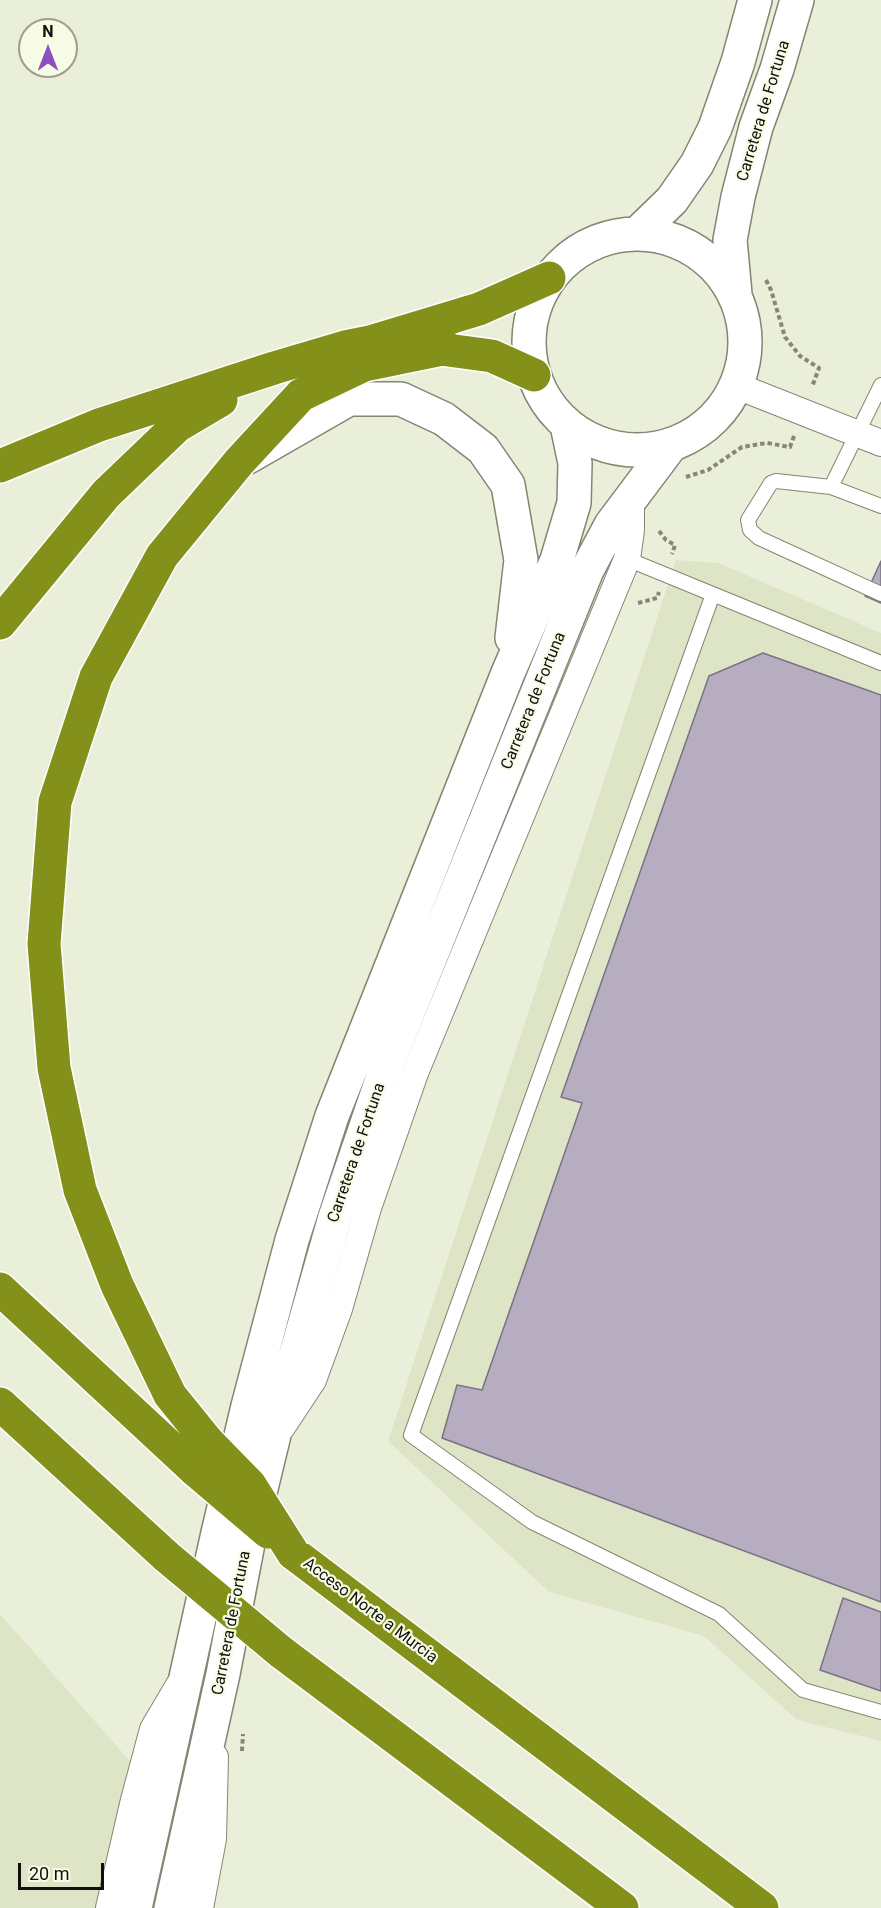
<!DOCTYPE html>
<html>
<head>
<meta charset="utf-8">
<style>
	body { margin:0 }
	#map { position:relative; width:881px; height:1908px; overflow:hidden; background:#eaefd9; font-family:Roboto,sans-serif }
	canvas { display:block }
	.north { position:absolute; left:18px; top:18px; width:60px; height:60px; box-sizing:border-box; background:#f7fce6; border:2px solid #9b9e8e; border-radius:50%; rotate:0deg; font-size:16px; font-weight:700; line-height:24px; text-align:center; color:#10110a }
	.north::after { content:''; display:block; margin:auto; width:21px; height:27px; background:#904ec3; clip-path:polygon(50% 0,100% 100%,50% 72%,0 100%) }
	.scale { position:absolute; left:18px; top:1863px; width:86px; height:27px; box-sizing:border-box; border:3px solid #10110a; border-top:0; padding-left:8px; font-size:18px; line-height:21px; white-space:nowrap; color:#10110a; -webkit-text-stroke:4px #f7fce6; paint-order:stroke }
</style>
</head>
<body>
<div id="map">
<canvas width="881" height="1908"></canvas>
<div class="north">N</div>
<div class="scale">20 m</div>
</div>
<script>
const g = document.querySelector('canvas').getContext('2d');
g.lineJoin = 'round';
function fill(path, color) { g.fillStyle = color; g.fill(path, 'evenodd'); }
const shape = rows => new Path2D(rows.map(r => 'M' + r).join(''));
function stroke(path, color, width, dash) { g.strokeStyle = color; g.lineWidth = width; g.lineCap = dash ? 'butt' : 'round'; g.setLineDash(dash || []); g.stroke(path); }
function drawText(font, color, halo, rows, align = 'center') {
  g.font = font + ' Roboto,sans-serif'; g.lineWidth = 4.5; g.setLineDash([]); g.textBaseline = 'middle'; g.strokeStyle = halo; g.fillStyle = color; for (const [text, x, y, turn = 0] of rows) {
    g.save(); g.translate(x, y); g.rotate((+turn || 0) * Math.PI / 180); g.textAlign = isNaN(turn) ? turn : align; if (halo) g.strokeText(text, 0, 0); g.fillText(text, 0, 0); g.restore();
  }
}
const built = shape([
	[676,560,718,563,881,633,881,1741,797,1720,704,1636,549,1592,388,1441],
	[0,1614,130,1761,118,1906,106,1908,0,1908]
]);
const building = shape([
	[881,561,881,603,865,596,881,561],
	[763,653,881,695,881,1602,442,1438,457,1385,482,1390,582,1103,561,1097,709,676,763,653],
	[843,1598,881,1612,881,1691,820,1670,843,1598]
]);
const path = shape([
	[766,280,771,290,785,337,800,356,819,368,812,387],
	[686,477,708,470,742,447,767,443,790,447,794,436],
	[659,531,666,540,675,545,672,554],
	[638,603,657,598,659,592],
	[242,1751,243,1734]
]);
const service = shape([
	[831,487,881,385],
	[881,506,831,487,776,481,771,483,748,520,750,530,759,538,881,594],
	[627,559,881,663],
	[713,594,411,1435,532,1522,719,1614,803,1690,881,1712]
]);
const minor = shape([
	[737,386,881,443],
	[282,1427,313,1380,339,1309,368,1208,415,1073,627,559,631,530,631,498],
	[109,1908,134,1800,153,1729,179,1685],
	[200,1908,213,1839,215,1757]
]);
const secondary = shape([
	[637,234,672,200,697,164,715,128,738,62,755,0],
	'529 342a108 108 0 1 1 216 0a108 108 0 1 1-216 0Z',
	[735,294,730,240,738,197,756,127,777,69,797,0],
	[248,457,349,399,401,399,444,419,483,449,508,485,521,560,512,638],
	[135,1908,218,1533,248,1406,292,1240,332,1116,508,673,557,560,574,503,575,463,567,425],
	[171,1908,223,1674,249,1538,279,1414,335,1217,388,1062,587,570,611,525,671,445]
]);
const motorway = shape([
	[426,347,492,356,534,375],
	[0,466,99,425,274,368,345,347,370,342,479,309,549,278],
	[0,623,106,494,177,426,221,400],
	[0,1289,195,1470],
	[0,1404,167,1557],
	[208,1442,170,1395,117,1285,80,1190,54,1068,44,944,55,802,96,677,162,556,239,462,301,395,364,365,447,348],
	[293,1553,762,1908],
	[281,1652,622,1908]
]);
const motorwayBridge = shape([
	[208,1442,250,1485,293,1553],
	[195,1470,268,1532],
	[167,1557,281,1652]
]);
const streetNames = [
	["Carretera de Fortuna",764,111,-73],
	["Carretera de Fortuna",534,701,-68],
	["Carretera de Fortuna",357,1153,-71],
	["Acceso Norte a Murcia",370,1611,37],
	["Carretera de Fortuna",232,1623,-79]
];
fill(built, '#dee5c7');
fill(building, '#b6adc0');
stroke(building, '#7a7284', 1.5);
stroke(service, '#828672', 16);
stroke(minor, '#828672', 28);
stroke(secondary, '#828672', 36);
stroke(motorway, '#fff', 36);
stroke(path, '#858879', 4, [4.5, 3]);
stroke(service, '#fff', 14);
stroke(minor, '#fff', 26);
stroke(secondary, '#fff', 33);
stroke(motorway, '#83911a', 33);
stroke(motorwayBridge, '#fff', 36, []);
stroke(motorwayBridge, '#83911a', 33);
drawText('16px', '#10110a', '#f7fce6', streetNames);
</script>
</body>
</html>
